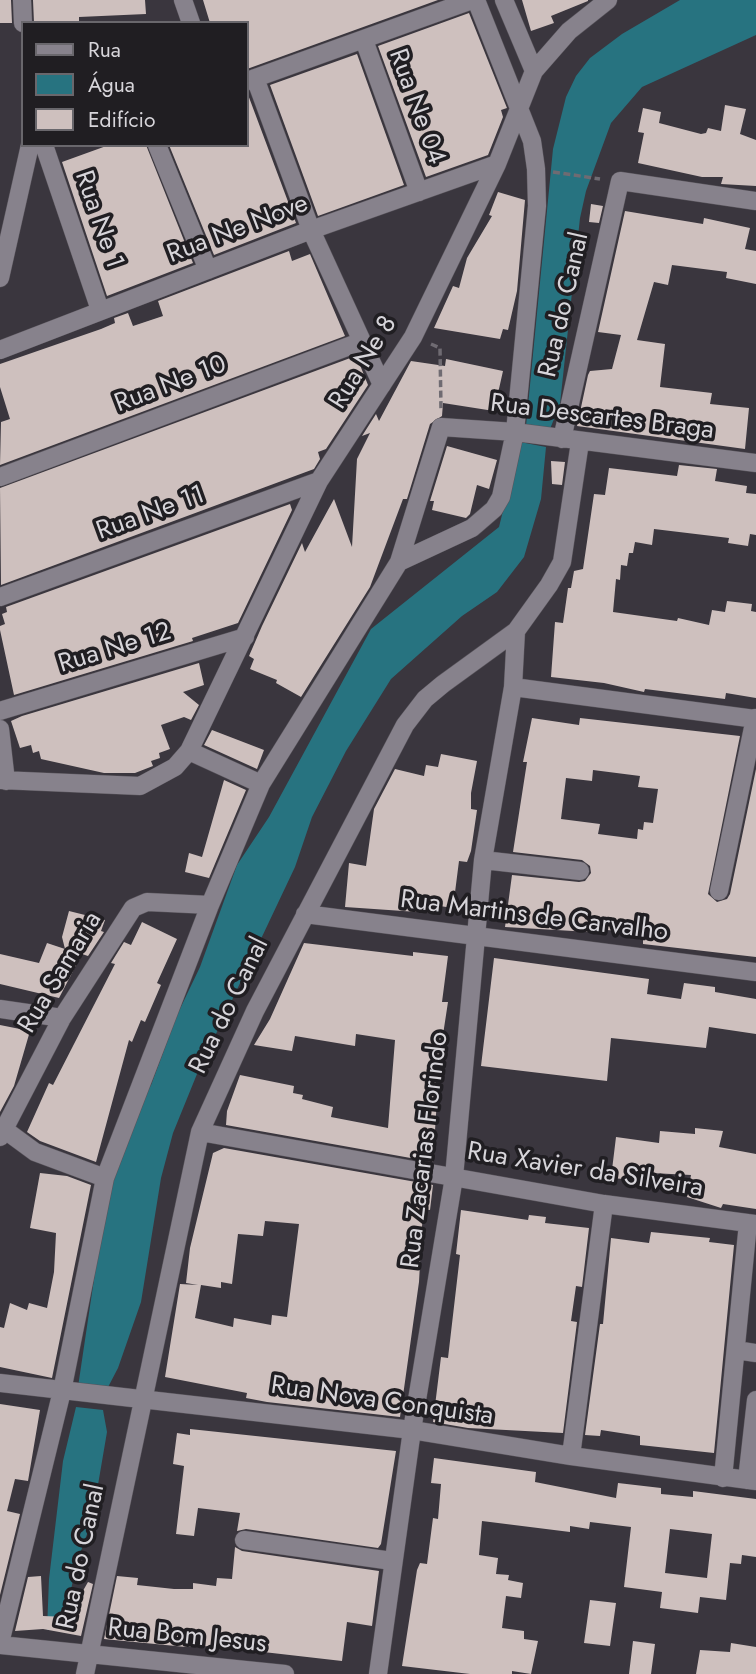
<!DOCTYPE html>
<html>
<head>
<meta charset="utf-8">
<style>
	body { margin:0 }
	#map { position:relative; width:756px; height:1674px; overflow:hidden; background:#3a363e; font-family:Jost,sans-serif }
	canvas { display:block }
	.legend { position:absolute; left:21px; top:21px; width:228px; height:126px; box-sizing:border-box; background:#201e22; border:2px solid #69676c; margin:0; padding:9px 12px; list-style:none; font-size:21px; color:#d7d5da }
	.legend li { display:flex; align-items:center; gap:14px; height:35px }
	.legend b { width:35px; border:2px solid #69676c }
</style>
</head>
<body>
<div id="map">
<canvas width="756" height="1674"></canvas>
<ul class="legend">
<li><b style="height:9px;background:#87828c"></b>Rua</li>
<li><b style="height:19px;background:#277380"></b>Água</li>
<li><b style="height:19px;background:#cec0be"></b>Edifício</li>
</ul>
</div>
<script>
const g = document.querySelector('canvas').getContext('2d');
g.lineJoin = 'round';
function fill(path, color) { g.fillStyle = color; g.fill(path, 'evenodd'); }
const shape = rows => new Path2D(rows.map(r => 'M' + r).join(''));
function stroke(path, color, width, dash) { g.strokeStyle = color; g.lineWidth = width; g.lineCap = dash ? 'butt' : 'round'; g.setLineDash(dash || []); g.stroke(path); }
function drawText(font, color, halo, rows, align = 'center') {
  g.font = font + ' Jost,sans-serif'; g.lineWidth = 7; g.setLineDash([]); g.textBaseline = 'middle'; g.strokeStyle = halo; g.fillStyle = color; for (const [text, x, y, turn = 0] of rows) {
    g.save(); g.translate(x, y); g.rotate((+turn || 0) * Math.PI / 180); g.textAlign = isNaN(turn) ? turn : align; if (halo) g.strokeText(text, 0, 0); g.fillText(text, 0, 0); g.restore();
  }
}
const water = shape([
	[680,0,756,0,756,35,642,87,611,123,586,191,580,218,560,404,550,429,526,426,553,149,566,97,576,76,590,58,622,34],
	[520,442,546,447,541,499,524,557,497,592,462,616,391,679,346,751,312,817,295,867,197,1074,173,1133,161,1178,141,1302,118,1368,106,1391,78,1387,97,1259,123,1131,151,1085,177,1015,200,967,237,865,269,817,371,629,499,527],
	[76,1407,103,1410,107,1432,92,1520,76,1565,63,1630,47,1630,49,1579,63,1461]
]);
const building = shape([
	[0,0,11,0,12,23,0,23],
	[33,0,145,0,146,14,79,17,79,23,34,23],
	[203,0,438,0,247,69,247,23,210,23],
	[522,0,588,0,588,1,551,16,554,23,531,31],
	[469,13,507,108,501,110,503,117,488,155,426,177,378,46],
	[357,54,404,185,318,216,270,85],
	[247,92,296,223,214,255,169,145,247,145],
	[725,105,746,109,740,134,756,140,756,186,721,184,723,177,702,177,638,163,644,133,638,132,643,108,661,112,659,123,701,134,706,133,708,128,721,131],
	[109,145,146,145,193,263,107,296,62,162],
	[498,192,525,200,517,291,508,330,503,329,500,339,434,328,453,286,459,288,467,258,492,216,489,215],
	[591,204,603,206,599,223,589,222],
	[625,211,703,224,704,218,750,228,745,249,756,251,756,284,726,278,727,272,672,265,668,285,654,282,637,340,665,344,660,387,712,393,710,404,749,408,745,449,577,426,588,375,590,371,612,369,621,335,598,332],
	[289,251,292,261,310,254,345,336,0,465,1,422,10,419,0,387,0,364,101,329,115,323,114,318,128,313,133,326,163,316,158,301],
	[353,357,355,361,358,360,368,385,326,449,318,452,320,459,314,469,1,585,0,488],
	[446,359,503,371,494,411,443,403,442,416,430,424,407,499,403,499,370,587,301,697,276,683,277,680,250,669,254,659,249,656,262,626,302,543,305,552,334,499,352,547,357,459,370,433,362,436,376,414,379,421,411,361,445,366],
	[447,446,497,460,489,489,477,485,470,514,466,518,432,510,434,501,430,501],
	[551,461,565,462,562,485,552,484],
	[679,465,717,469,715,481,747,486,746,493,756,494,756,535,750,534,748,546,728,543,729,538,654,529,652,545,635,542,633,553,629,553,627,566,621,565,620,580,616,579,613,612,677,621,678,618,709,625,712,610,725,612,727,601,752,604,751,611,756,612,756,698,726,693,725,699,645,689,644,692,604,683,551,677,555,622,563,623,568,588,571,588,574,571,583,569,594,494,605,495,609,468,677,476],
	[290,504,292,510,238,623,192,638,193,641,14,695,0,630,0,626,5,624,2,614,7,612,6,607],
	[199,663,204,685,183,692,199,705,191,720,184,717,161,725,170,749,159,753,160,758,151,761,153,766,135,773,104,773,41,759,39,751,33,753,31,745,20,748,11,721,22,716],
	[532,718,579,725,580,718,740,736,708,894,717,902,727,899,730,894,756,769,756,957,643,944,643,939,624,937,625,932,590,928,590,932,505,927,512,875,579,882,585,881,591,873,590,866,582,860,513,852,527,762,523,762],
	[593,770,640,776,638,787,658,789,653,823,644,822,643,830,638,829,637,839,598,834,600,824,561,819,566,778,592,781],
	[212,730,264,750,257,769,204,745],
	[441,754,477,761,471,793,471,809,477,810,471,851,467,862,459,861,453,908,433,905,432,913,345,907,349,863,366,866,374,809,395,769,424,776,426,765,438,767],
	[224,780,246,790,209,878,185,872,189,853,202,857],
	[69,911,105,920,101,931,104,932,88,956,82,954,59,998,0,984,0,954,39,963,47,943,65,949,62,937],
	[142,922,177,939,157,983,161,985,145,1022,141,1020,132,1042,129,1040,96,1162,40,1141,27,1132,49,1083,53,1085,115,964,111,963,124,942,131,945],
	[304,943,413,956,413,952,448,956,442,1002,448,1002,435,1087,438,1083,433,1162,226,1125,227,1111,240,1075,294,1086,293,1093,303,1095,302,1099,333,1107,331,1117,388,1128,395,1040,356,1034,355,1046,295,1036,292,1051,254,1045,270,1019],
	[494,958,649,979,647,994,681,999,684,983,715,987,715,992,756,999,756,1034,709,1027,706,1048,611,1038,607,1081,481,1066],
	[0,1025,30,1031,14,1086,0,1112],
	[695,1128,723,1131,719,1147,756,1154,756,1209,723,1204,721,1208,687,1197,691,1175,651,1173,650,1181,611,1178,616,1137,659,1143,660,1131,695,1134],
	[224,1148,433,1185,430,1210,423,1209,419,1282,400,1417,267,1402,246,1398,247,1393,165,1377,180,1284,198,1285,186,1283,190,1248,213,1153],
	[265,1221,299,1224,287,1317,272,1315,271,1325,234,1318,233,1327,195,1318,201,1285,221,1288,221,1282,232,1284,238,1234,263,1236],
	[40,1173,67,1176,91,1185,52,1378,0,1367,0,1327,4,1328,10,1303,27,1310,29,1303,47,1308,54,1272,56,1233,30,1228],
	[461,1210,528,1220,529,1215,546,1217,545,1223,589,1228,582,1287,576,1286,571,1321,577,1322,563,1433,468,1428,433,1422,441,1357,448,1358,460,1255,456,1254],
	[651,1232,710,1238,709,1242,734,1245,714,1453,640,1445,640,1436,601,1430,600,1436,585,1435,600,1324,603,1324,611,1238,649,1243],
	[0,1404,40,1410,28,1481,15,1479,7,1511,20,1514,0,1595],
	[190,1429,396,1451,381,1544,378,1548,246,1529,237,1531,240,1513,198,1508,194,1536,176,1534,184,1466,173,1464,177,1433,190,1435],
	[434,1458,536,1472,535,1482,616,1498,618,1483,661,1488,661,1494,693,1497,693,1491,756,1499,756,1557,742,1555,741,1564,730,1563,726,1600,700,1597,698,1613,660,1608,662,1592,624,1587,631,1527,590,1522,589,1529,570,1526,570,1532,482,1521,479,1555,498,1558,496,1574,509,1575,508,1580,523,1583,521,1598,506,1596,502,1628,524,1631,524,1639,538,1641,531,1674,512,1671,512,1674,470,1674,402,1666,417,1570,420,1563,427,1564,433,1518,438,1519,441,1484,431,1483],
	[670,1529,712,1534,707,1578,665,1573],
	[235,1547,242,1551,379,1571,372,1626,347,1622,342,1661,211,1646,186,1647,104,1639,117,1576,138,1578,137,1585,174,1589,193,1589,193,1583,216,1586,217,1578,232,1579],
	[41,1576,43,1616,68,1617,88,1582,93,1584,81,1636,43,1629,15,1631,28,1577],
	[590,1600,616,1603,610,1646,584,1643],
	[633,1641,655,1644,651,1674,629,1674],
	[731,1643,756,1647,756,1674,696,1674,700,1650,730,1652]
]);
const path = shape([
	[553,172,600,179],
	[431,344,440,348,441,410]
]);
const minor = shape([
	[22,0,23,23],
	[183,0,191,23],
	[504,0,534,71],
	[364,40,419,192],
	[255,78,311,230,382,385],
	[247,81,472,0],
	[157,145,208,270],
	[45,148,100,310],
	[0,278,30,145],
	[0,350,311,230,497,164],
	[562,439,620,181,756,201],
	[0,477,360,342],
	[399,562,441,427,515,432,756,463],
	[0,597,319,481],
	[513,687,756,719],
	[0,711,245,637],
	[0,729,6,781],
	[189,751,261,784],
	[0,780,140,786,175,767,189,751,319,481,413,337,497,164,534,71,569,31,608,0],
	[483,860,580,871],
	[719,891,755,718],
	[305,914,756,972],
	[0,1009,62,1018],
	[5,1130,35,1152,105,1178],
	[200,1132,604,1204,756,1224],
	[0,1137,62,1018,133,908,147,902,210,905],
	[736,1350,756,1353],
	[0,1383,412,1430,571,1456,756,1481],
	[571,1456,604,1204],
	[723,1478,748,1223],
	[747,1480,756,1400],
	[244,1540,392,1561],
	[0,1643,62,1391,105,1178,210,905,261,784,399,562,472,528,494,509,501,497,515,432,537,206,536,169,532,141,476,0],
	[0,1645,285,1674],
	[85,1674,200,1132,255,1011,405,725,425,699,443,684,516,631,549,585,562,562,580,442],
	[378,1674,412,1430,454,1177,483,860,513,687,516,631]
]);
const streetNames = [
	["Rua Ne 04",416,107,70],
	["Rua Ne 1",98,220,71],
	["Rua Ne Nove",238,230,-21],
	["Rua do Canal",565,305,-77],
	["Rua Ne 8",364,363,-58],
	["Rua Ne 10",171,385,-21],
	["Rua Descartes Braga",602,418,7],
	["Rua Ne 11",151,514,-20],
	["Rua Ne 12",115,649,-17],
	["Rua Martins de Carvalho",534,917,7],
	["Rua Samaria",61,973,-59],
	["Rua do Canal",230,1006,-64],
	["Rua Zacarias Florindo",426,1150,-83],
	["Rua Xavier da Silveira",585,1171,9],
	["Rua Nova Conquista",382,1402,8],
	["Rua do Canal",82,1557,-78],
	["Rua Bom Jesus",187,1637,6]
];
fill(water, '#277380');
fill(building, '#cec0be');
stroke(minor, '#58545b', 19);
stroke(path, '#6f6b72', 3.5, [7, 3.5]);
stroke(minor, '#87828c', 18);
drawText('26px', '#d7d5da', '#201e22', streetNames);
</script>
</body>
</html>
